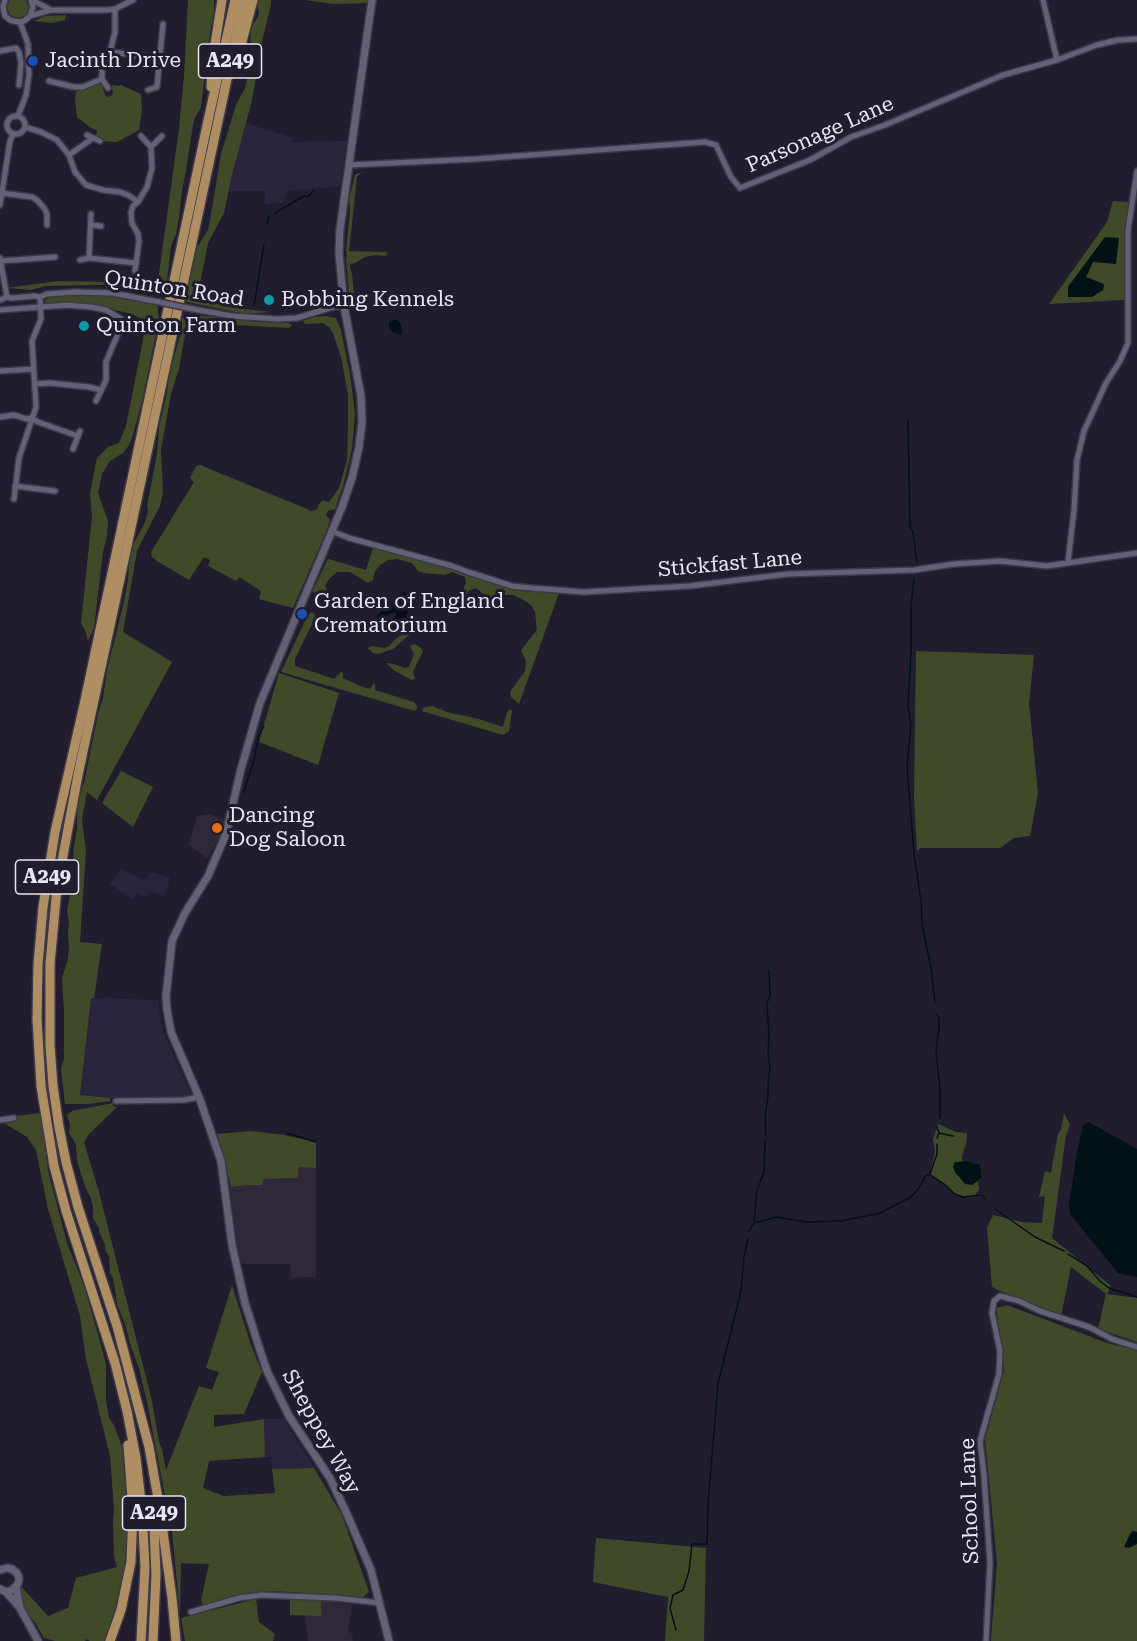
<!DOCTYPE html>
<html>
<head>
<meta charset="utf-8">
<style>
	body { margin:0 }
	canvas { display:block; background:#211d2f }
</style>
</head>
<body>
<canvas width="1137" height="1641"></canvas>
<script>
const g = document.querySelector('canvas').getContext('2d');
g.lineJoin = 'round';
function fill(path, color) { g.fillStyle = color; g.fill(path, 'evenodd'); }
const shape = rows => new Path2D(rows.map(r => 'M' + r).join(''));
function stroke(path, color, width, dash) { g.strokeStyle = color; g.lineWidth = width; g.lineCap = dash ? 'butt' : 'round'; g.setLineDash(dash || []); g.stroke(path); }
function drawText(font, color, halo, rows, align = 'center') {
  g.font = font + ' "Roboto Serif",serif'; g.lineWidth = 6; g.setLineDash([]); g.textBaseline = 'middle'; g.strokeStyle = halo; g.fillStyle = color; for (const [text, x, y, turn = 0] of rows) {
    g.save(); g.translate(x, y); g.rotate((+turn || 0) * Math.PI / 180); g.textAlign = isNaN(turn) ? turn : align; if (halo) g.strokeText(text, 0, 0); g.fillText(text, 0, 0); g.restore();
  }
}
const commercial = shape([
	[210,814,224,820,222,833,207,858,189,845,197,816],
	[299,1166,316,1168,316,1277,291,1278,290,1264,242,1264,237,1249,230,1187,249,1185,262,1185,262,1179,298,1178],
	[321,1600,352,1605,348,1631,352,1634,353,1641,308,1641,305,1615,321,1615]
]);
const built = shape([
	[246,123,292,138,293,142,347,141,340,186,287,191,283,203,265,204,265,191,228,191],
	[121,869,144,880,152,872,170,878,165,896,150,892,145,897,137,893,132,899,110,884],
	[91,997,94,998,158,1000,162,1029,192,1096,160,1098,110,1098,80,1095],
	[264,1419,284,1419,314,1468,272,1469,271,1457,265,1457]
]);
const green = shape([
	[10,0,26,0,29,7,26,15,18,18,10,15,7,7],
	[188,0,214,0,214,12,209,39,201,107,195,118,193,125,186,171,182,190,179,218,176,234,171,246,166,290,162,294,115,285,96,285,45,286,31,290,7,288,58,281,111,282,157,288,179,129,184,76],
	[258,0,271,0,271,5,263,37,252,100,231,179,224,213,208,243,198,294,200,298,227,307,271,312,245,314,187,302,186,299,196,249,208,230,210,220,221,154,236,105,245,88,249,71,251,29,253,24,258,17,259,13,257,5],
	[305,0,368,0,367,3,333,4],
	[66,15,65,20,52,23,34,21,45,16],
	[100,84,102,86,106,97,111,96,113,94,112,85,118,86,121,85,141,94,142,110,139,130,117,142,101,141,96,137,97,130,91,128,77,117,75,98,77,88,87,88],
	[361,172,357,177,349,251,387,252,386,256,375,255,365,257,355,263,350,264,350,268,352,273,354,294,362,300,359,305,354,305,350,304,346,258,347,256,346,251,350,211,349,199,355,175],
	[1113,201,1129,202,1124,300,1049,304,1107,222],
	[1105,237,1086,277,1068,287],
	[87,294,123,297,157,304,159,318,142,402,132,438,129,445,123,453,110,461,102,474,98,493,108,521,107,536,103,552,94,628,88,641,86,633,81,623,92,517,90,493,97,458,108,447,119,443,126,426,144,335,148,322,132,314,106,308,45,305,45,300,53,296],
	[186,314,256,322,289,323,292,325,289,328,236,325,189,320,187,324,179,368,171,394,161,449,163,493,160,506,137,551,123,632,172,662,97,800,87,792,82,819,86,851,80,942,102,944,94,998,91,998,80,1095,110,1098,110,1101,87,1104,65,1104,61,1068,64,1059,64,1011,62,978,68,959,69,947,68,933,69,923,67,911,74,875,73,862,74,846,77,829,77,800,84,783,98,714,103,698,107,670,123,606,128,580,129,564,133,545,145,522,148,512,147,506,157,454,159,427,167,393,169,375,182,329,182,319],
	[325,316,336,318,341,330,350,375,355,413,352,449,343,486,335,509,328,511,326,515,330,520,326,532,293,608,259,599,261,591,239,577,236,581,208,566,210,560,204,557,189,580,157,561,152,557,151,552,194,482,190,478,196,466,200,465,312,511,317,509,319,504,323,500,329,502,339,488,347,460,348,425,348,394,341,357,333,333,329,327,323,323,305,324,303,321,314,317],
	[374,545,450,567,475,578,531,591,559,593,519,704,511,697,510,692,525,671,526,661,521,650,537,630,535,612,532,606,524,600,513,595,502,595,491,600,476,588,470,590,466,595,463,606,460,606,458,604,458,601,466,583,465,577,452,572,445,575,424,573,418,571,412,563,397,559,388,560,380,565,375,571,373,580,368,583,350,572,337,572,329,579,325,586,330,599,334,605,329,604,316,593,312,592,328,559,366,570],
	[312,612,315,615,315,618,295,659,295,666,334,679,341,672,343,673,343,678,358,685,370,689,373,684,375,685,375,690,414,702,417,706,417,709,415,711,281,672,308,615],
	[422,617,426,619,425,626,408,636,393,649,378,654,373,653,368,648,372,646,384,648,389,646,397,638,419,626],
	[414,644,420,647,423,651,413,672,415,678,412,680,395,671,386,663,394,664,405,668,409,667,414,654,410,646],
	[916,651,1034,655,1029,703,1038,793,1030,836,1014,838,1000,848,920,848,917,851,914,797],
	[279,673,339,693,318,765,259,742],
	[432,706,447,712,479,719,503,727,507,712,509,710,512,710,509,731,503,735,422,711,423,708],
	[121,771,153,787,133,827,102,803],
	[113,1103,113,1106,117,1107,89,1134,84,1142,99,1192,152,1401,159,1442,162,1449,166,1470,199,1386,212,1390,219,1372,206,1368,232,1285,251,1345,262,1372,244,1414,214,1415,214,1427,264,1419,265,1457,209,1461,203,1488,224,1496,275,1493,272,1469,314,1468,342,1515,369,1592,363,1597,272,1591,240,1596,204,1607,201,1600,209,1564,181,1563,180,1613,172,1532,147,1402,139,1368,131,1347,125,1324,117,1304,113,1278,110,1273,109,1256,105,1250,105,1245,99,1231,99,1228,93,1218,93,1206,90,1196,86,1189,77,1161,76,1145,69,1133,70,1125,67,1115,72,1111],
	[41,1113,48,1171,67,1243,85,1288,106,1364,106,1401,109,1418,114,1425,122,1447,126,1466,124,1471,129,1518,128,1544,119,1600,113,1626,105,1641,90,1641,86,1639,85,1641,55,1641,44,1638,35,1622,29,1616,22,1605,18,1583,48,1616,68,1608,76,1578,117,1567,114,1557,113,1523,114,1510,110,1456,86,1359,80,1316,48,1209,36,1150,27,1137,4,1123,0,1122,0,1120,16,1116],
	[1064,1113,1070,1125,1066,1135,1052,1238,1111,1286,1107,1294,1137,1298,1137,1342,1098,1329,1106,1294,1071,1267,1061,1316,1047,1312,992,1287,987,1228,993,1215,1022,1222,1042,1223,1045,1196,1039,1197,1045,1171,1051,1173,1058,1133,1061,1130],
	[938,1124,956,1132,967,1133,966,1144,962,1156,962,1161,980,1165,982,1178,978,1181,979,1190,974,1196,963,1197,955,1194,944,1184,930,1175,935,1152,933,1140],
	[251,1131,284,1135,316,1142,316,1168,299,1167,298,1178,263,1179,262,1185,249,1185,231,1187,217,1134],
	[1007,1305,1107,1343,1137,1350,1137,1641,991,1641,997,1563,985,1439,1004,1371,996,1308],
	[596,1538,706,1548,704,1641,665,1641,668,1597,593,1582],
	[290,1597,321,1600,321,1616,290,1615],
	[256,1599,259,1622,275,1634,273,1641,185,1641,181,1618]
]);
const water = shape([
	[1105,237,1119,238,1116,264,1093,262,1086,277,1104,284,1103,290,1092,297,1068,297,1068,287],
	[393,320,397,320,401,324,402,334,401,335,392,332,389,328,389,323],
	[404,592,407,593,409,600,408,612,406,617,395,628,388,631,382,630,379,627,382,623,386,626,393,623,396,614,395,612,392,613,382,618,382,623,377,625,376,620,379,613,399,598,400,594],
	[1089,1122,1137,1149,1137,1277,1118,1273,1070,1214,1069,1204,1077,1152,1083,1125],
	[967,1161,980,1165,982,1178,972,1185,965,1184,955,1172,953,1167,955,1162],
	[1133,1531,1137,1532,1137,1544,1129,1548,1124,1547,1130,1534]
]);
const stream = shape([
	[275,213,304,196,308,197,313,191],
	[267,224,269,216],
	[254,306,264,244],
	[908,420,910,527,913,532,917,562],
	[914,579,911,605,911,651,908,705,911,725,907,766,914,853,921,901,922,924,931,968,935,1003],
	[244,791,253,764,259,735,264,726],
	[937,1014,939,1018,939,1028,936,1050,940,1090,940,1118],
	[287,1133,316,1142],
	[939,1133,953,1136],
	[766,1136,765,1117,768,1097,768,1085,770,1068,768,1053,769,1037,767,1003,770,996,769,970],
	[937,1138,939,1133,937,1127],
	[930,1174,937,1154,937,1144],
	[995,1209,1035,1237,1064,1251],
	[754,1222,757,1190,764,1172,765,1140],
	[749,1231,754,1223,777,1217,807,1222,841,1221,880,1213,911,1197,919,1188,926,1175,930,1175,944,1184,955,1194,963,1197,981,1195,986,1199],
	[1068,1254,1087,1266,1100,1281,1109,1288,1137,1297],
	[676,1630,670,1608,673,1595,683,1590,689,1571,692,1544,707,1544,708,1503,718,1383,741,1291,744,1257,748,1239]
]);
const minor = shape([
	[5,0,3,7,5,16,10,20,18,22,24,21,30,16,33,7,31,0],
	[32,0,51,10],
	[1043,0,1057,60],
	[30,16,51,10,107,10,115,9,133,0],
	[0,51,16,48,19,52,21,63,19,85],
	[110,52,160,58],
	[49,81,74,87,83,87,102,79],
	[108,88,102,79,102,66,105,57,110,52,115,32,115,9],
	[148,90,157,87,163,24],
	'7 125a9 9 0 1 1 18 0a9 9 0 1 1-18 0Z',
	[18,116,26,95,29,75,28,44,20,22],
	[25,127,41,132,57,140,69,155,75,172,86,185,103,190,120,192,128,195,138,202],
	[87,135,100,141],
	[151,147,162,136],
	[69,155,93,138],
	[349,165,476,159,705,142,716,145,731,177,740,188,810,160,851,137,885,125,1003,75,1057,60,1097,45,1118,40,1137,39],
	[1,193,32,197,37,200,44,208,47,214,47,225],
	[0,205,10,141,13,134],
	[91,225,101,226],
	[0,258,7,297],
	[89,258,136,263],
	[80,260,89,258,91,214],
	[0,261,55,257],
	[135,271,139,241,138,234,132,223,131,212,133,206,138,202,147,187,152,168,151,147,141,136],
	[0,300,7,297,12,298,34,296,40,297,47,294,75,292,112,293,159,302],
	[193,309,232,316,277,319,297,318,333,307,344,306],
	[0,310,67,305,91,307,106,310,121,319,123,322,122,324,106,362,106,380,96,401],
	[0,371,33,369],
	[35,384,50,383,89,387,101,390],
	[0,417,14,415,27,419,31,418,38,422,78,436],
	[73,449,80,431],
	[15,486,55,491],
	[14,499,19,458,36,407,32,341,41,319,40,297],
	[332,531,349,538,452,566,468,572,512,586,531,588,584,592,689,586,788,574,914,570,954,564,1000,561,1047,566,1137,553],
	[1068,562,1074,510,1077,460,1084,431,1106,383,1120,361,1128,343,1128,230,1137,171],
	[116,1101,184,1100,199,1097],
	[0,1120,14,1118],
	[191,1612,239,1598,262,1595,336,1598,380,1603],
	[986,1641,990,1563,984,1475,980,1441,999,1374,1000,1351,992,1313,994,1301,1000,1296,1019,1301,1040,1311,1089,1327,1112,1339,1137,1347]
]);
const tertiary = shape([
	[372,0,340,229,339,253,344,306,361,396,362,422,359,447,352,478,342,507,260,703,241,769,226,834,208,876,185,913,172,941,166,996,167,1009,171,1032,199,1097,221,1161,232,1245,245,1303,260,1350,267,1371,289,1416,330,1478,346,1512,371,1570,389,1641],
	[0,1570,7,1568,12,1569,17,1573,19,1578,18,1584,12,1590,6,1592,0,1589],
	[16,1587,20,1608],
	[6,1592,20,1608,38,1641]
]);
const trunk = shape([
	[236,64,253,0],
	[211,87,213,57,222,0],
	[110,1641,121,1610,131,1562,133,1511,128,1445],
	[141,1641,145,1567,142,1510,136,1458,127,1411,115,1363,66,1211,54,1166,41,1086,37,1019,38,965,43,907,55,832,84,705,209,116,235,0],
	[153,1641,156,1575,153,1504],
	[176,1641,172,1598,160,1510,149,1447,117,1326,78,1207,66,1162,59,1127,53,1086,50,1045,50,964,57,888,78,775,244,0]
]);
const minorBridge = shape([
	[159,302,193,309]
]);
const markers = [
	[33,61,6,"#1a4fb4"],
	[269,300,6,"#0f9aa8"],
	[84,326,6,"#0f9aa8"],
	[302,614,6,"#1a4fb4"],
	[217,828,6,"#e8710a"]
];
const shields = [
	[230,61,63],
	[47,877,63],
	[154,1513,63]
];
const shieldNames = [
	["A249",230,61],
	["A249",47,877],
	["A249",154,1513]
];
const poiNames = [
	["Jacinth Drive",45,61],
	["Bobbing Kennels",281,300],
	["Quinton Farm",96,326],
	["Garden of England",314,602],
	["Crematorium",314,626],
	["Dancing",229,816],
	["Dog Saloon",229,840]
];
const streetNames = [
	["Parsonage Lane",820,135,-24],
	["Quinton Road",174,289,9],
	["Stickfast Lane",730,564,-5],
	["Sheppey Way",321,1432,61],
	["School Lane",970,1501,-92]
];
fill(commercial, '#2e2838');
fill(built, '#2a253d');
fill(green, '#404a28');
fill(water, '#001216');
stroke(stream, '#001216', 1.5);
stroke(minor, '#3b3847', 8);
stroke(tertiary, '#3b3847', 10);
stroke(trunk, '#3b3847', 12);
stroke(minor, '#646075', 5);
stroke(tertiary, '#646075', 7);
stroke(trunk, '#b08e64', 9);
stroke(minorBridge, '#3b3847', 8, []);
stroke(minorBridge, '#646075', 5);
for (const [x, y, r, color] of markers) { const dot = new Path2D(); dot.arc(x, y, r, 0, 2 * Math.PI); g.fillStyle = color; g.fill(dot); stroke(dot, '#211d2f', 2); }
for (const [x, y, w] of shields) { const box = new Path2D(); box.roundRect(x - w / 2, y - 17, w, 34, 4.5); g.fillStyle = '#211d2f'; g.fill(box); stroke(box, '#e7e5f2', 1.5); }
drawText('bold 20px', '#e7e5f2', null, shieldNames);
drawText('21px', '#e7e5f2', '#211d2f', poiNames, 'left');
drawText('21px', '#e7e5f2', '#211d2f', streetNames);
</script>
</body>
</html>
